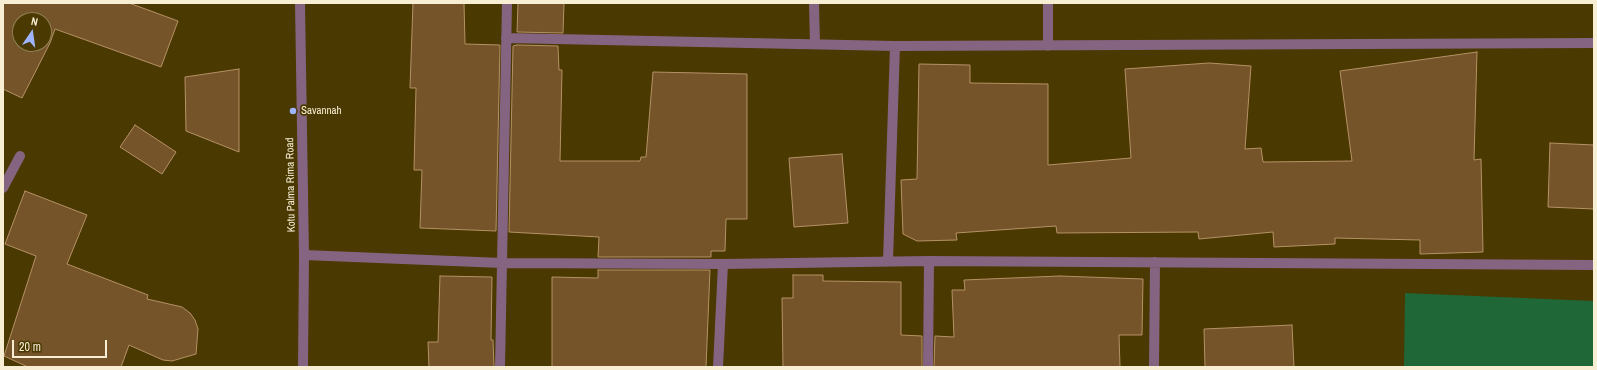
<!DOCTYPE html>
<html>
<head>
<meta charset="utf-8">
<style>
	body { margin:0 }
	#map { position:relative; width:1597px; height:370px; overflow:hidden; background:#4a3900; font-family:"Archivo Narrow",sans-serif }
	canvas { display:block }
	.frame { position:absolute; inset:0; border:4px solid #f7eed3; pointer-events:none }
	.north { position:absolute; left:12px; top:12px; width:40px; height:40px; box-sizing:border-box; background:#4a3900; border:1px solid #8f8154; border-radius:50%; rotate:13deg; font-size:11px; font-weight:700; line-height:16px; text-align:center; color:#f7eed3 }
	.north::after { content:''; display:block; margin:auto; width:14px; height:18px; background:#9eb4fd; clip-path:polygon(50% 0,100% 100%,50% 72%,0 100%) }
	.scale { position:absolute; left:12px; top:340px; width:95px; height:18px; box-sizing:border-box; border:2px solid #f7eed3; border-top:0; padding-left:5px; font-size:12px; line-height:14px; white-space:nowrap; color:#f7eed3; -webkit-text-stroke:3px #4a3900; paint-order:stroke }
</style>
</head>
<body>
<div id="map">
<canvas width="1597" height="370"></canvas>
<div class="frame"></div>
<div class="north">N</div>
<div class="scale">20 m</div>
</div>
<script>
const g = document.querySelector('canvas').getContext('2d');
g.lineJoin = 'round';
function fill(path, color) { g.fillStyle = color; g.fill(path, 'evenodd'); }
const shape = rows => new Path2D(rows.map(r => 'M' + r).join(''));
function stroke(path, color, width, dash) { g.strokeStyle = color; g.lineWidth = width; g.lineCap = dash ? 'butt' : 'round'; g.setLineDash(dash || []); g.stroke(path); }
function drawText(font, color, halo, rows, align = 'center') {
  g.font = font + ' "Archivo Narrow",sans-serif'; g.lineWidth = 3.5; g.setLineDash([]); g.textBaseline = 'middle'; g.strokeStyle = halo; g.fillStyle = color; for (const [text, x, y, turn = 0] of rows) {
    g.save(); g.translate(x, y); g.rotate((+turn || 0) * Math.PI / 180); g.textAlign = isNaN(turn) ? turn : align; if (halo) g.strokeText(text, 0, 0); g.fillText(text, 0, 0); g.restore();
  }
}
const green = shape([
	[1405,293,1594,301,1594,367,1404,367]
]);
const building = shape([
	[3,3,129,3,178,21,161,67,55,29,50,43,22,98,3,89,3,3],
	[20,20,44,20,44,44,20,44,20,20],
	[413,3,464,3,465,44,500,45,496,231,420,228,422,170,414,170,416,88,410,88,413,3],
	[518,3,564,3,563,33,517,32,518,3],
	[517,45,558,46,559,70,562,70,560,161,640,161,641,157,646,157,653,72,747,74,747,219,726,219,725,251,711,251,711,257,598,257,599,237,509,232,513,46,517,45],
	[1477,52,1474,160,1481,159,1483,252,1420,254,1420,240,1335,238,1335,244,1274,247,1273,232,1199,239,1198,232,1057,233,1056,226,956,233,957,240,917,241,903,234,901,180,917,179,919,64,970,65,970,83,1048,84,1048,165,1131,158,1125,69,1209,63,1251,66,1245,149,1261,148,1263,162,1352,161,1340,71,1477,52],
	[239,69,239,152,186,131,185,77,239,69],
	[135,125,176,152,162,174,120,147,135,125],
	[1550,143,1594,145,1594,209,1548,207,1550,143],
	[842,154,848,223,794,227,789,158,842,154],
	[25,191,87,215,67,264,148,295,147,299,182,307,190,313,195,320,198,329,196,354,172,361,163,360,129,345,121,367,28,367,4,356,36,256,5,244,25,191],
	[598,270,710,270,706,367,552,367,552,277,598,278,598,270],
	[793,275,823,275,823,281,901,282,901,335,922,336,922,367,783,367,782,298,793,298,793,275],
	[440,276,492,277,491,340,493,340,494,367,429,367,428,342,438,342,440,276],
	[1060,276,1143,279,1142,335,1119,335,1120,367,934,367,935,336,954,337,952,290,965,290,964,280,1060,276],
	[1292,325,1294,367,1205,367,1204,329,1292,325]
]);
const minor = shape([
	[300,3,304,255,303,367],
	[814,3,815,44],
	[506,38,895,46,1594,43],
	[1048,46,1048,3],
	[3,188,20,156],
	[304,255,502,263,723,264,929,261,1594,265],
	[888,261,895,46],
	[500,367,507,3],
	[718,367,723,264],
	[928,367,929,261],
	[1154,367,1155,262]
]);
const markers = [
	[293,111,4,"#9eb4fd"]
];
const poiNames = [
	["Savannah",301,111]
];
const streetNames = [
	["Kotu Palma Rima Road",291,185,-91]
];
fill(green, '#1f6737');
fill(building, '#755429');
stroke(building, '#b69166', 1);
stroke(minor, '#856481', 10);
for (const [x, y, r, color] of markers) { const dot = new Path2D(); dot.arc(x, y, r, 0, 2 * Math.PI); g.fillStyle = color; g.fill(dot); stroke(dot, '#4a3900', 1.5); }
drawText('11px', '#f7eed3', '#4a3900', poiNames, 'left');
drawText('11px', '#f7eed3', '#4a3900', streetNames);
</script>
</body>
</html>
